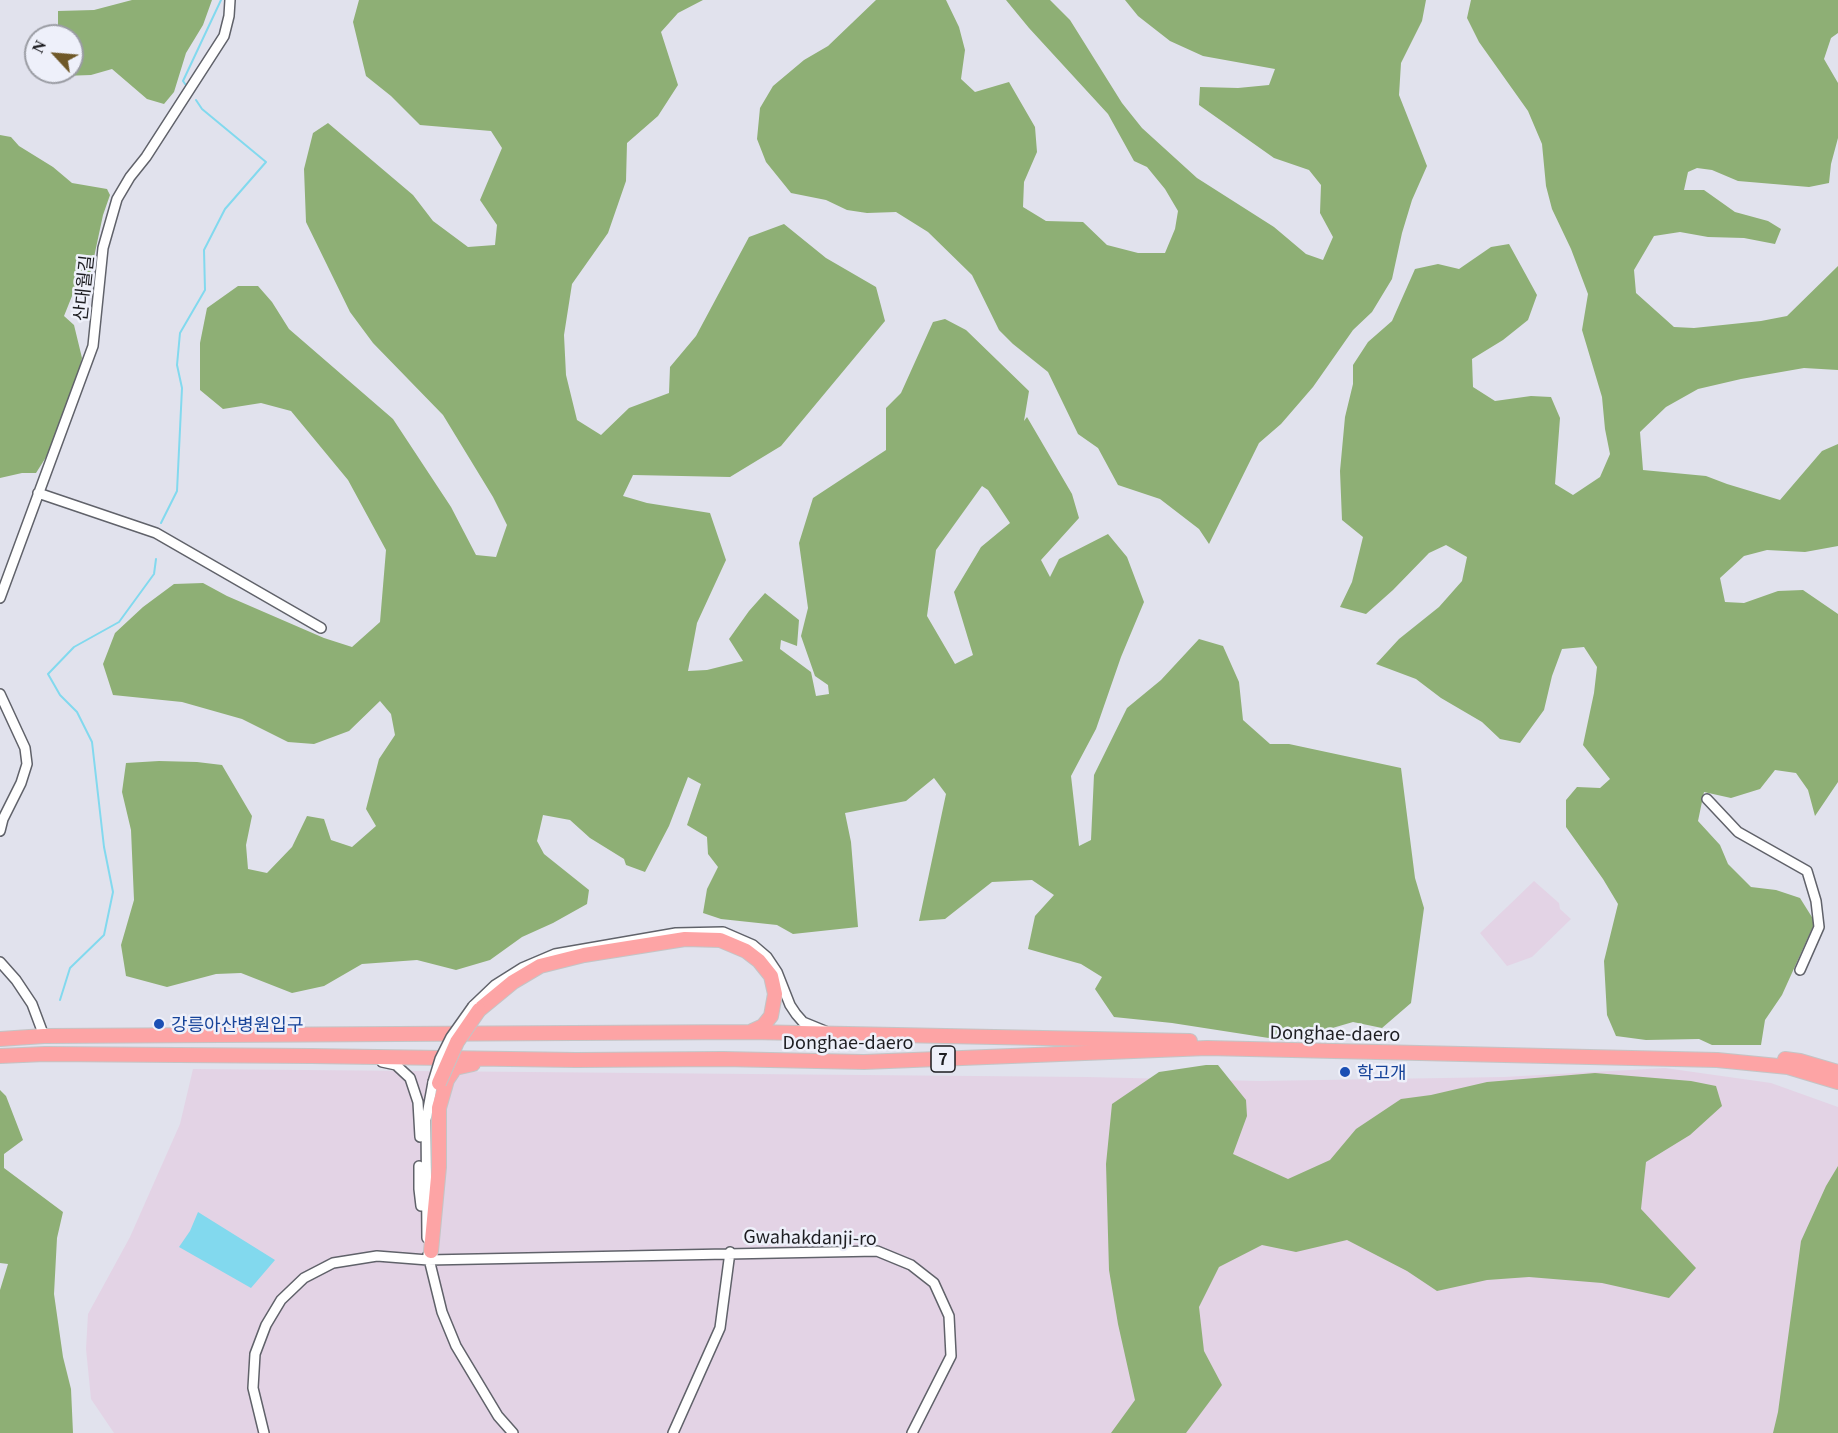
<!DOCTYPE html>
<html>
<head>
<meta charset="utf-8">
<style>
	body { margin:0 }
	#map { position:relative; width:1838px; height:1433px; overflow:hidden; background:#e1e2ed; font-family:Georgia,serif }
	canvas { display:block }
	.north { position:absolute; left:24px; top:24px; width:60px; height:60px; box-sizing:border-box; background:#eef0fa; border:2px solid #9a9ca3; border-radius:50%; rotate:296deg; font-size:16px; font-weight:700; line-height:24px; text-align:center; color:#1d1d21 }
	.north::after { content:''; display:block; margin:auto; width:21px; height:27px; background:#6f5828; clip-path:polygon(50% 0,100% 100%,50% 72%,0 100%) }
</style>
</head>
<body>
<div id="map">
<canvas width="1838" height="1433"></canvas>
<div class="north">N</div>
</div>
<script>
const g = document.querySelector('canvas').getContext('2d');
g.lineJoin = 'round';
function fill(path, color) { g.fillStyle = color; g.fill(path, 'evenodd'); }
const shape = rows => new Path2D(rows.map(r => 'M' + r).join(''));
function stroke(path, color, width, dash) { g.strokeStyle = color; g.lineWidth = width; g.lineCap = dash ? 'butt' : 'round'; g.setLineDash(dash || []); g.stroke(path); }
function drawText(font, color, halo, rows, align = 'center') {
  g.font = font + ' Georgia,"Noto Sans KR",serif'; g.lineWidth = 5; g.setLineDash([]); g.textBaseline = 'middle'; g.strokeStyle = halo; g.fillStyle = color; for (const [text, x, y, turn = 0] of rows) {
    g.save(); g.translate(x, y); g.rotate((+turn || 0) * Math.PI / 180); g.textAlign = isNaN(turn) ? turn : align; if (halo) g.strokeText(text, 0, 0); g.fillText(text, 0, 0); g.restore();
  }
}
const industrial = shape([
	[1534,881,1559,903,1560,909,1571,919,1532,957,1507,966,1480,933],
	[1665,1068,1771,1083,1838,1107,1838,1433,114,1433,91,1399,86,1349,88,1314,130,1237,180,1124,193,1069,1086,1077,1260,1081,1504,1077]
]);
const forest = shape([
	[132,0,212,0,203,25,186,53,174,92,164,104,147,99,112,69,91,75,63,76,63,72,72,72,72,36,58,36,58,11,94,10],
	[359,0,703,0,678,13,661,32,678,85,658,116,627,143,626,181,608,233,572,284,564,335,566,375,577,420,601,435,629,408,669,393,670,367,696,336,749,237,784,224,826,258,876,287,885,321,781,446,730,477,633,475,623,496,647,503,710,513,726,560,697,623,688,671,707,670,743,661,729,639,749,611,765,593,799,620,797,646,781,640,780,649,811,672,816,696,829,694,828,685,815,676,801,636,808,608,799,543,813,498,886,450,886,408,901,393,933,322,945,319,966,330,1029,391,1024,421,1027,417,1072,494,1079,518,1041,560,1050,577,1059,559,1108,534,1127,557,1144,602,1121,657,1096,729,1071,776,1079,846,1091,840,1094,775,1127,708,1161,680,1199,639,1223,646,1239,682,1243,720,1270,744,1289,744,1401,768,1415,878,1424,908,1411,1003,1382,1028,1353,1022,1288,1041,1172,1023,1114,1017,1095,989,1102,977,1081,964,1028,949,1035,916,1054,895,1032,880,992,882,945,919,919,921,946,794,934,778,906,801,845,813,851,842,858,927,793,934,777,925,721,919,703,913,707,889,718,867,708,854,707,837,687,825,701,784,688,777,669,826,645,872,626,865,624,859,590,838,570,820,543,815,537,841,544,854,589,890,587,904,553,923,522,937,490,960,456,970,417,960,362,964,324,986,292,993,241,973,216,974,167,987,126,976,121,945,134,900,131,830,122,792,126,763,159,761,197,762,222,765,252,816,246,845,248,869,267,873,292,847,307,816,324,819,331,840,352,847,376,826,366,809,379,759,395,735,391,714,380,701,349,731,314,744,288,742,242,719,182,702,113,695,103,664,115,633,143,607,174,584,203,583,227,596,324,638,352,647,380,622,386,550,348,480,291,411,261,403,223,409,200,390,200,343,207,308,238,286,258,286,272,302,289,329,393,419,451,507,476,555,496,557,507,525,493,497,443,415,373,343,350,312,306,222,304,169,313,133,328,123,413,195,433,221,468,247,495,245,497,225,480,200,502,148,491,131,420,125,391,96,366,76,353,22],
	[982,486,988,490,1010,523,981,547,954,592,973,655,955,664,927,616,936,550],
	[876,0,946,0,959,27,965,50,961,79,975,92,1009,82,1035,127,1037,152,1024,182,1023,207,1046,221,1083,222,1107,245,1138,253,1165,253,1175,229,1178,211,1165,189,1147,167,1134,161,1108,114,1029,28,1006,0,1050,0,1070,20,1122,103,1142,128,1197,178,1274,227,1306,254,1323,260,1333,237,1320,213,1321,185,1309,170,1274,158,1199,105,1200,87,1238,88,1269,85,1275,69,1203,56,1170,41,1138,16,1125,0,1426,0,1422,21,1401,63,1399,95,1427,166,1412,200,1402,233,1392,279,1372,312,1353,330,1313,387,1281,424,1259,443,1209,544,1199,529,1160,499,1118,485,1098,448,1078,434,1048,372,1013,344,999,330,972,275,928,232,896,212,867,213,847,210,826,200,791,193,766,162,757,139,760,108,773,86,804,60,828,46],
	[1471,0,1838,0,1838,33,1831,38,1824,59,1838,83,1838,138,1831,164,1829,183,1809,187,1738,181,1712,170,1697,168,1688,172,1684,190,1704,190,1735,212,1768,221,1781,229,1775,244,1744,238,1708,237,1680,232,1654,236,1634,270,1636,293,1674,327,1694,328,1761,321,1787,316,1838,266,1838,370,1804,368,1741,379,1698,389,1666,407,1640,432,1643,470,1706,476,1727,484,1780,500,1822,451,1838,444,1838,546,1805,552,1767,550,1744,556,1720,578,1725,602,1744,603,1778,591,1803,590,1838,614,1838,782,1815,816,1808,790,1796,773,1775,770,1760,789,1731,798,1704,792,1698,821,1720,845,1728,864,1751,887,1776,890,1800,898,1815,922,1782,995,1765,1020,1761,1045,1712,1045,1699,1039,1646,1040,1616,1036,1607,1015,1604,961,1618,904,1603,879,1566,827,1566,800,1577,787,1600,788,1610,779,1583,745,1594,693,1597,667,1584,647,1562,649,1552,676,1544,710,1520,743,1500,739,1482,722,1441,698,1416,679,1376,664,1399,639,1439,607,1462,581,1467,557,1446,545,1429,553,1393,590,1366,614,1340,607,1352,582,1363,537,1342,520,1340,471,1345,417,1353,384,1353,365,1368,342,1392,321,1415,269,1438,264,1459,269,1491,247,1509,244,1537,295,1528,320,1503,340,1472,359,1473,387,1495,401,1531,396,1551,397,1560,418,1555,484,1573,495,1600,477,1610,454,1605,429,1602,397,1582,330,1588,294,1571,249,1552,209,1546,186,1542,144,1528,111,1479,42,1467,18],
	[0,135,11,137,19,146,53,167,72,183,107,189,110,195,103,215,90,276,72,296,64,316,74,325,82,358,73,396,56,431,48,454,36,473,22,473,0,478],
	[1206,1065,1218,1065,1246,1100,1247,1116,1233,1154,1288,1179,1330,1160,1356,1129,1401,1099,1431,1095,1487,1082,1595,1073,1691,1081,1716,1086,1722,1106,1690,1135,1646,1162,1641,1209,1696,1268,1669,1298,1602,1283,1529,1277,1487,1280,1437,1291,1407,1271,1347,1240,1296,1252,1262,1245,1219,1267,1199,1307,1204,1351,1222,1385,1186,1433,1111,1433,1135,1400,1118,1324,1109,1270,1106,1164,1112,1104,1159,1072],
	[0,1090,6,1096,23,1140,4,1154,4,1168,63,1212,57,1238,54,1294,63,1357,71,1389,73,1433,0,1433,0,1290,8,1264,0,1263],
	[1838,1166,1838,1433,1773,1433,1778,1412,1801,1241,1826,1186]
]);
const water = shape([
	[198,1212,275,1260,251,1288,179,1247,190,1231]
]);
const stream = shape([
	[188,88,183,81,221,0],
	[161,523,177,491,182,388,177,365,180,333,205,290,204,250,225,209,266,162,202,109,196,100],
	[60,1000,70,968,104,935,113,892,104,847,92,742,77,712,60,695,48,674,74,647,119,622,154,574,156,559]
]);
const minor = shape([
	[38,493,156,533,321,628],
	[0,598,93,346,103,248,117,199,130,177,146,157,224,36,229,16,230,0],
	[0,694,25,748,27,764,21,783,3,819,0,831],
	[1707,799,1738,832,1807,871,1816,901,1819,927,1800,970],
	[0,962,16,980,32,1004,44,1036],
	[473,1006,495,985,522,968,555,954,676,933,723,932,753,945,767,957,777,972,790,1005,796,1014,803,1022,825,1031],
	[382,1062,396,1065,410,1078,418,1102,420,1137],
	[419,1166,419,1189,421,1206],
	[427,1238,426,1120,433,1082],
	[428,1255,442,1312,456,1346,498,1416,513,1433],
	[264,1433,253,1388,255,1354,266,1325,281,1300,304,1278,333,1263,377,1256,428,1260,877,1251,911,1265,934,1283,949,1316,951,1356,912,1433],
	[673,1433,720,1328,730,1252]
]);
const highway = shape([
	[479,1010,513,982,540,966,584,955,685,939,720,940,746,951,759,961,771,976,775,994,771,1016,763,1026,752,1031],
	[0,1039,44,1036,750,1032,1190,1041],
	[0,1056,45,1054,311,1056,576,1060,723,1059,864,1062,1207,1048,1717,1060,1788,1067,1838,1082],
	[1785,1059,1800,1061,1838,1072],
	[431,1251,439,1167,439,1108,447,1080,455,1068,473,1064]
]);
const minorBridge = shape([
	[433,1082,440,1059,451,1037,473,1006]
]);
const highwayBridge = shape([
	[439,1083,457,1042,479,1010]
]);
const markers = [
	[159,1024,6,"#1a4fb4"],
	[1345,1072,6,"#1a4fb4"]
];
const shields = [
	[943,1059,24]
];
const shieldNames = [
	["7",943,1059]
];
const streetNames = [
	["산대월길",83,288,-84],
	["Donghae-daero",1335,1033,1],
	["Donghae-daero",848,1042],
	["Gwahakdanji-ro",810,1237,1]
];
const transitNames = [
	["강릉아산병원입구",171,1024],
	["학고개",1357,1072]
];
fill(industrial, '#e3d3e5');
fill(forest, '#8eaf75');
fill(water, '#82d9ee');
stroke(stream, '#82d9ee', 2);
stroke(minor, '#60626a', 12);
stroke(highway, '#c4c4c5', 16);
stroke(minor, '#fff', 9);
stroke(highway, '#fda4a5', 14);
stroke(minorBridge, '#60626a', 12, []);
stroke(highwayBridge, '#c4c4c5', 16, []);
stroke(minorBridge, '#fff', 9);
stroke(highwayBridge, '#fda4a5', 14);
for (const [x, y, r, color] of markers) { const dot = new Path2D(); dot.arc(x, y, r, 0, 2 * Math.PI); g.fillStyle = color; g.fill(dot); stroke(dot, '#eef0fa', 2); }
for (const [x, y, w] of shields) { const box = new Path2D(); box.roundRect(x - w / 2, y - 13, w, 26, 4.5); g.fillStyle = '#eef0fa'; g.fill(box); stroke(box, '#1d1d21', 1.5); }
drawText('bold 16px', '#1d1d21', null, shieldNames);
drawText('18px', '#1d1d21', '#eef0fa', streetNames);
drawText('18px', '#164399', '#eef0fa', transitNames, 'left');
</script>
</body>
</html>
